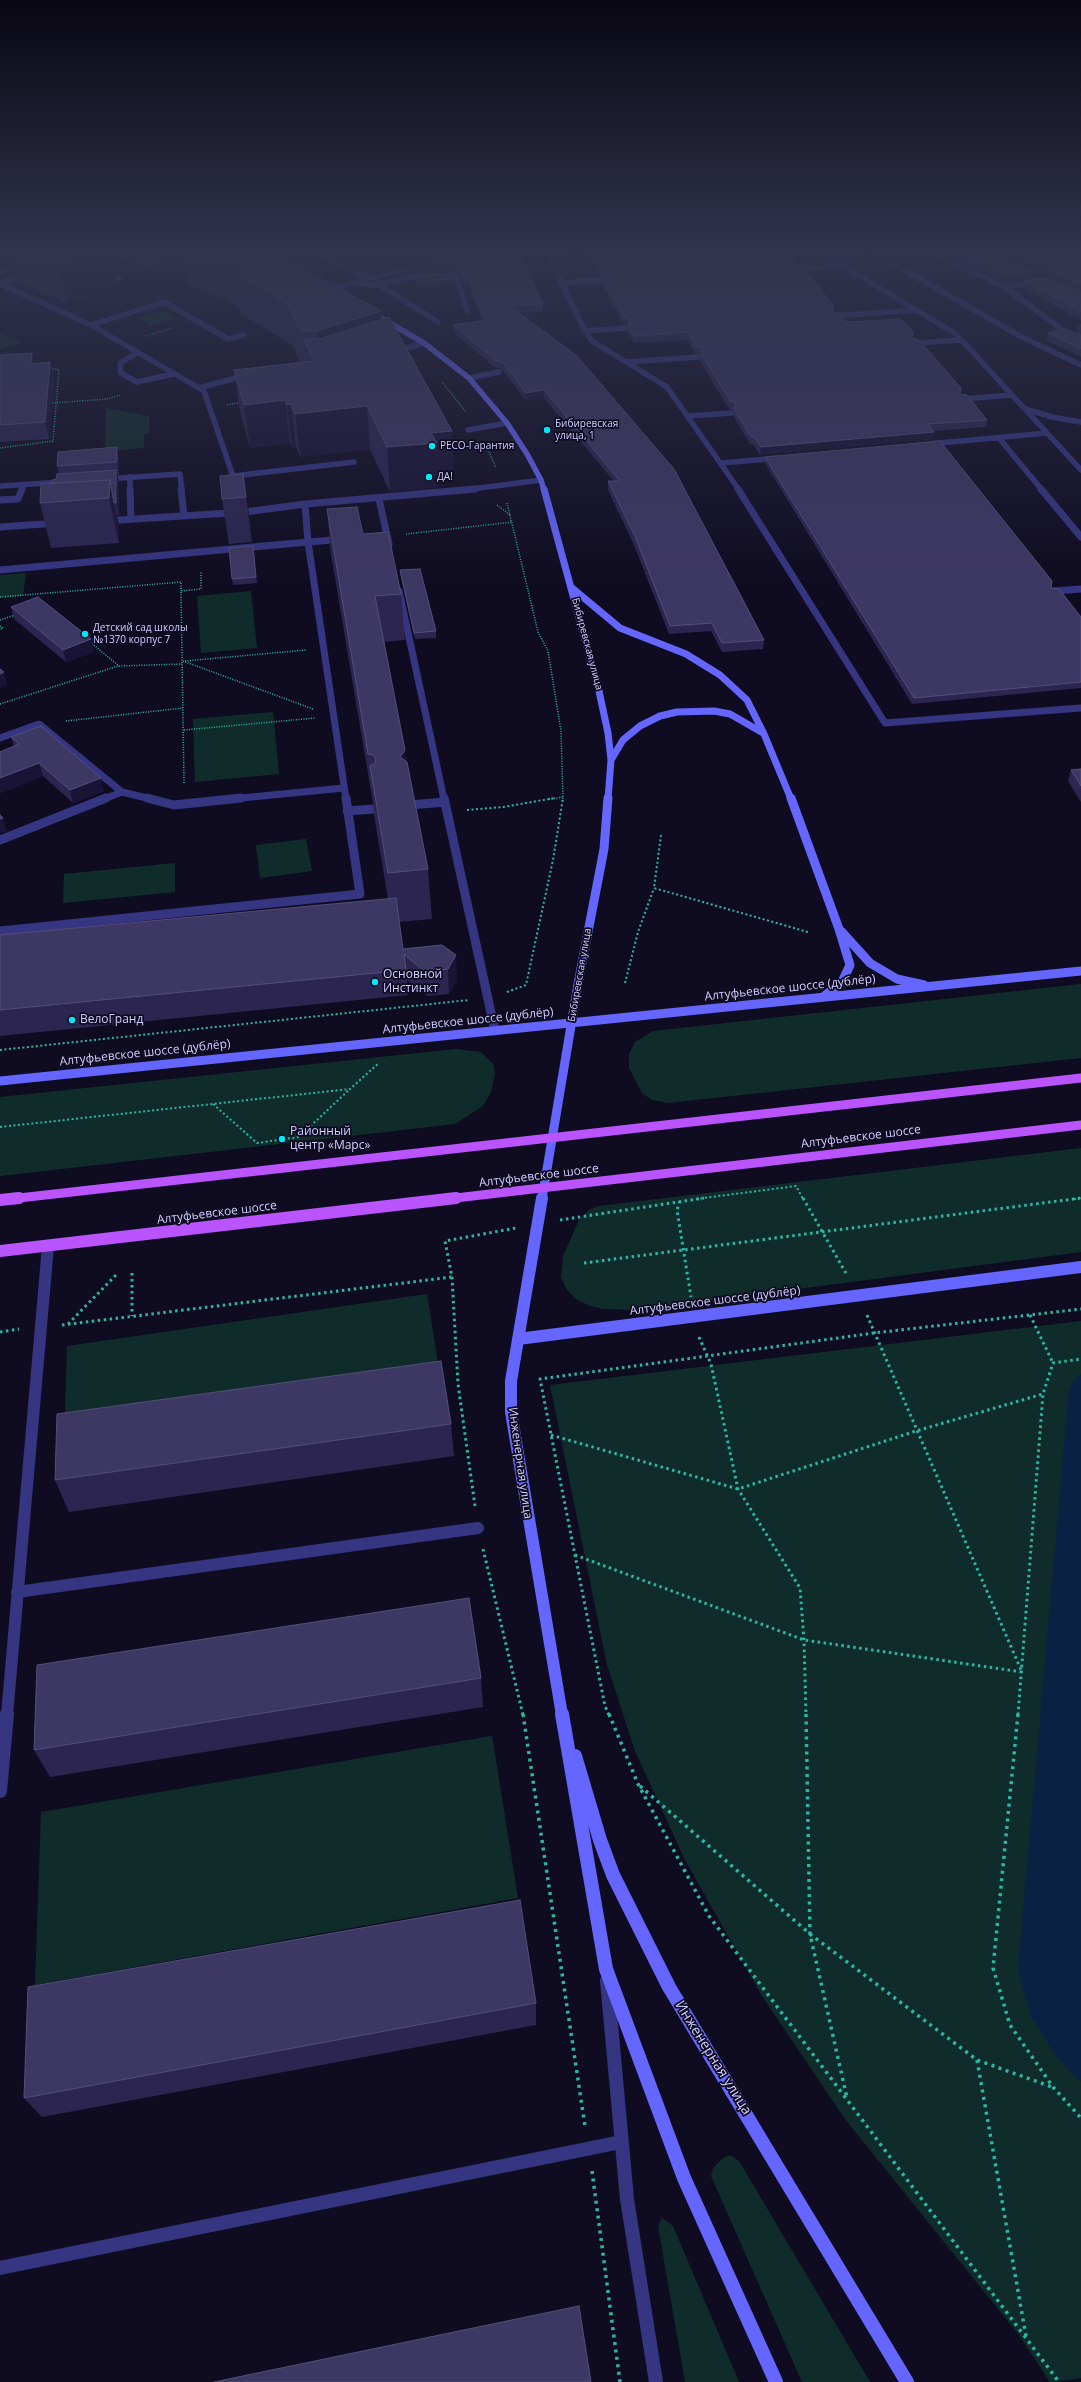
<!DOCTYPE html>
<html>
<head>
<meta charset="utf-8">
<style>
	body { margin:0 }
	canvas { display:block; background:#0f0c21 }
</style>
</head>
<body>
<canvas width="1081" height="2382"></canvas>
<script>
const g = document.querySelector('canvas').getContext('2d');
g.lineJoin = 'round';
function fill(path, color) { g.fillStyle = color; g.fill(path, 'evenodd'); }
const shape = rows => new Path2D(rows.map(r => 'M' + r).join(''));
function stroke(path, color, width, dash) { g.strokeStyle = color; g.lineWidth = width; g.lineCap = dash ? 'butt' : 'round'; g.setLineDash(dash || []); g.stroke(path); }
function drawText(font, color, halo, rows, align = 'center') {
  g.font = font + ' "Open Sans",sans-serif'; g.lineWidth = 3.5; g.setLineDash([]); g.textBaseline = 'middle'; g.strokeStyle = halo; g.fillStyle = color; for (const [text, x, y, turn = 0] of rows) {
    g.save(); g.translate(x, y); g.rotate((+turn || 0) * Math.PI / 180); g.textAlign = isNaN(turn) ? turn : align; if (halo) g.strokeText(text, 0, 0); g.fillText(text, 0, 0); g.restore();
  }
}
const green = shape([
	[163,311,176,318,151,325,138,318],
	[0,333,22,343,0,350],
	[106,408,149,416,150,433,144,434,144,448,105,451],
	[26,573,23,596,0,598,0,575],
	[251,591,257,648,201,653,197,596],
	[273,712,279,774,195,782,193,719],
	[306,839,312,871,260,878,256,845],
	[175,863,175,892,63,903,64,874],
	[1081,984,1081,1058,668,1103,652,1100,642,1093,629,1068,629,1054,635,1042,653,1031],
	[456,1049,481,1052,494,1065,495,1074,491,1092,483,1106,455,1124,0,1176,0,1097],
	[1081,1148,1081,1252,637,1310,602,1309,588,1305,576,1299,567,1290,561,1277,563,1256,579,1220,589,1210,599,1206],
	[427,1294,442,1388,64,1442,67,1346],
	[1081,1321,1081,2378,1050,2382,1019,2335,845,2119,762,1996,685,1860,635,1751,607,1665,550,1385],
	[492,1736,518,1898,35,1985,41,1812],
	[730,2155,739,2161,870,2382,802,2382,711,2176,713,2168,723,2158],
	[662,2218,673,2226,739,2382,685,2382,658,2226]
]);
const water = shape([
	[1081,1375,1081,2083,1056,2056,1031,2017,1018,1969,1069,1389,1076,1377]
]);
const pathFar3 = shape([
	[145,336,173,328],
	[443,383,466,412],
	[52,403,107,399,121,395],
	[227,405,242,402],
	[486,445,496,468],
	[0,448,53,441,59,370,50,368],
	[507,503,538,632,548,651,561,731,563,799],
	[497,505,510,515],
	[406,534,513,522],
	[0,597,181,582,181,591],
	[0,620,15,615],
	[0,626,3,628,0,629],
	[90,642,119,666,182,664],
	[183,661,313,709],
	[185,661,306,650],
	[0,704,118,666],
	[66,721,183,708],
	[184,730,315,718],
	[184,783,181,591,201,589,201,571],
	[549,799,563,797]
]);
const pathFar2 = shape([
	[467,810,503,807,555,798],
	[661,835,654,888,808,932],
	[625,983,638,932,654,888],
	[507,992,526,985,553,860,563,798],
	[0,1050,469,1000],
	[213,1104,257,1143,299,1137,350,1089],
	[0,1127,350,1089,379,1063],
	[696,1199,796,1186,803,1199],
	[1074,1199,1081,1198]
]);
const pathFar1 = shape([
	[803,1198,847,1275],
	[680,1201,677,1210,691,1297],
	[560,1220,704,1198],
	[584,1263,1081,1198],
	[132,1273,132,1316],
	[867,1315,1022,1672],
	[1030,1315,1053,1363],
	[68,1324,116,1275],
	[62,1325,452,1277],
	[0,1332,19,1329],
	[699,1337,711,1364,738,1489,800,1588,804,1640,806,1715],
	[551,1435,738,1489,916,1431,1043,1394],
	[475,1506,458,1384,452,1277,445,1241,516,1228],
	[483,1549,523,1715],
	[575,1555,804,1640,1022,1672],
	[609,1715,605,1706,540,1379,874,1333,1081,1309],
	[1018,1715,1043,1394,1053,1363,1081,1359]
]);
const path = shape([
	[523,1714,585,2126],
	[609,1714,638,1784,709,1916,1059,2382],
	[806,1714,810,1934,847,2098],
	[1018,1714,993,1968,1010,2025,1053,2087,1081,2118],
	[640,1786,810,1934,977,2060,1052,2087],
	[977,2060,1026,2336],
	[592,2171,620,2382]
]);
const laneFar4 = shape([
	[309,250,368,278],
	[450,250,465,257],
	[589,250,564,252,551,261,585,331,592,341,667,387,739,490],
	[828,250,838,263,956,334,1081,470],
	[869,250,1020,336,1081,365],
	[928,250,1005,287,1065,332,1081,339],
	[285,268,336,254],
	[798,269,844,266],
	[0,272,18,267,19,254,7,250],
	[358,281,426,264],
	[0,283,30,273],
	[561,283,600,280],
	[0,284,91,325],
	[103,284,121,278],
	[378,284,438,322],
	[1005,287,1036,282],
	[330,288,355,283,373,285,410,277,456,275,467,311],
	[834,316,917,310],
	[585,331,626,328],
	[914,343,961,340],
	[138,352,120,363,121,373,137,382,174,374],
	[393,352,424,343],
	[627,362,698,357],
	[469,378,499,372],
	[199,388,247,375],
	[962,399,1012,395],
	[1025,409,1052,417,1081,422],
	[688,416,732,413],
	[468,430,507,423],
	[999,438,1042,490],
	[929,444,1047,433],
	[722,463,778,458],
	[233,476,354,462],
	[130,477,130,490],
	[106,479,180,474,182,490],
	[0,486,64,482],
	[237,488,204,391,91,325,164,302,228,339,244,335],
	[21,490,23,485],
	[464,490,541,480]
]);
const laneFar3 = shape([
	[130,489,131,519],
	[181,489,184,516],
	[738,489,885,723,1081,708],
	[1041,489,1081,537],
	[379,499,389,544],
	[0,500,18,499,22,489],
	[104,521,245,512,305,504,475,489],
	[0,527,58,523],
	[344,539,308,542,346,799],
	[0,570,308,542,305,504],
	[399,591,444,799],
	[1053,591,1081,589],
	[0,738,39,724,122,792],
	[104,799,122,792,151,799],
	[231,799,344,788]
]);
const laneFar2 = shape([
	[147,798,174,805,241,798],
	[444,798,495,1031],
	[410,805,445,802],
	[347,811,374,809],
	[0,840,106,798],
	[0,931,360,894,346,798]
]);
const laneFar1 = shape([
	[17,1592,478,1528],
	[7,1715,48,1246]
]);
const lane = shape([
	[0,1791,7,1714],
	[0,2268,621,2142]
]);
const street = shape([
	[607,1981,627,2199,656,2382]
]);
const secondaryFar4 = shape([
	[381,318,424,343,469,378,507,423,527,454,541,480,544,490]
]);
const secondaryFar3 = shape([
	[544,489,599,691,608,733,611,760,608,799],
	[572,588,620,628,686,654,720,675,747,700,764,734,791,799],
	[611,760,623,740,640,726,660,716,677,712,714,711,730,714,763,733]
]);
const secondaryFar2 = shape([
	[791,798,839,929,850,965,842,982,823,997],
	[841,931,870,963,897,979,924,985],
	[0,1081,1081,971],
	[542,1199,578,984,604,849,608,798]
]);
const secondaryFar1 = shape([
	[542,1198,511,1381,511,1412,562,1715],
	[518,1339,1081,1267]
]);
const secondary = shape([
	[562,1714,606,1969,684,2178,776,2382],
	[575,1756,600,1840,613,1875,669,1987,907,2382]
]);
const primaryFar1 = shape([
	[10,1199,1081,1078],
	[447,1199,1081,1125]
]);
const primary = shape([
	[0,1200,19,1198],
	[0,1251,456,1198]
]);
const wall = shape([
	[11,250,109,250,116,288,67,303,18,282],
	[111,250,270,250,381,311,382,319,454,474,438,476,439,487,390,492,370,449,300,457,296,447,292,448,290,443,250,448,240,412,234,370,300,363,292,345,240,313,239,306,189,285,183,269,162,274,111,254],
	[348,250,451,250,451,255,412,263,410,257,388,264],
	[460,250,489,250,467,253],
	[496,250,543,304,543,312,519,313,764,640,763,649,722,652,711,631,669,634,634,545,608,490,608,481,614,481,544,398,526,400,502,369,496,368,454,333,453,325,482,320,468,284,463,284,458,271,413,271,413,264],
	[586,250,789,250,795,265,832,312,846,322,912,338,960,394,987,420,986,427,934,431,933,439,760,455,753,444,750,444,734,417,734,411,729,409,700,361,700,355,695,353,687,340,634,343,628,332,628,325,624,324,602,284,602,277,598,276,586,254],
	[937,250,985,250,1031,278,1006,282],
	[990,250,1081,250,1081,291],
	[415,276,454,279,454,284,416,286],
	[1024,281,1081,292,1081,320,1022,288],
	[1081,324,1081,335,1076,332,1078,325],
	[1048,333,1081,335,1081,357,1046,340],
	[0,355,34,364,50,362,54,379,49,439,0,442],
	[765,457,1051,588,1081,617,1081,688,912,704,765,463],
	[119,459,119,474,117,474,119,482,119,515,117,515,119,525,119,543,51,548,40,503,51,483,56,479,59,474,57,466],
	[243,474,252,542,229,544,222,499],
	[327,509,363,534,401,594,405,640,384,642,406,761,428,869,432,919,399,922,403,949,442,945,457,980,449,994,427,996,407,980,408,995,0,1036,0,935,388,899,374,815,373,803,331,554],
	[253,546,257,583,233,585,232,579],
	[400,570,436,631,436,638,415,639,401,577],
	[11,607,94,652,66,662,14,619],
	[11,737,104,791,73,803,43,776,0,793,0,752,14,746],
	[1081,769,1081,802,1068,781,1071,770],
	[451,1424,454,1456,69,1512,55,1480],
	[481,1678,483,1707,50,1777,34,1750],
	[536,2003,536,2025,42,2117,24,2098]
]);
const shadedWall = shape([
	[0,250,6,250,8,259,0,261],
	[105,250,109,250,116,288,67,303,59,264],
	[158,250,180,250,183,269,162,274],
	[221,250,244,250,242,260,234,252,236,267,222,262],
	[410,250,410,257,388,264,387,257],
	[443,250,451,250,451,255,412,263,411,256],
	[466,250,489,250,467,253],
	[1032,271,1031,278,1006,282,1007,275],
	[381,311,384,352,321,372,317,331],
	[32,353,35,369,31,364],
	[50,362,54,379,49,439,45,422],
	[544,390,544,398,526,400,526,393],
	[285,400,290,443,250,448,244,405],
	[291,404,296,447,292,448,287,405],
	[367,406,370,449,300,457,295,414],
	[452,431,454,474,438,476,439,487,390,492,387,447,431,433],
	[934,432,933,439,760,455,761,447],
	[117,447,119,459,119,474,117,462],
	[116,470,119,482,119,515,116,503],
	[243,474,250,519,252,542,246,497],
	[110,480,119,525,119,543,109,498],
	[91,639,94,652,66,662,63,650],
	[4,672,7,685,0,688,0,674],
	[405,750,408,799,400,757],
	[39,763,43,776,0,793,0,778],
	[101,778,104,791,73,803,70,790],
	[3,818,7,831,0,834,0,819],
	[456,955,457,980,449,994,448,969]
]);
const building = shape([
	[26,250,105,250,59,264,26,250],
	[192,250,221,250,222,254,236,263,240,263,242,260,234,252,239,250,270,250,381,311,317,331,300,331,288,304,235,274,246,271,192,250],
	[367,250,443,250,411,256,410,250,387,257,367,250],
	[496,250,518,250,543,304,510,306,577,356,674,469,764,640,722,643,712,623,670,626,635,536,608,481,620,481,544,390,526,393,502,361,496,361,453,325,485,320,468,276,463,277,458,264,413,264,496,250],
	[588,250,789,250,796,259,795,265,802,266,833,305,832,312,839,313,846,322,901,319,913,332,912,338,919,340,961,388,960,394,967,395,987,420,928,424,934,432,761,447,754,437,751,437,734,409,736,403,730,401,701,353,702,348,696,346,688,332,634,336,628,325,630,319,624,317,602,277,604,271,598,269,588,250],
	[953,250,985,250,1032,271,1007,275,953,250],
	[1006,250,1081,250,1081,284,1006,250],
	[453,274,454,279,416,281,415,276,453,274],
	[1046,277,1081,292,1081,312,1024,281,1046,277],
	[389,317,452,431,431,433,437,443,387,447,367,406,295,414,291,404,287,405,285,400,244,405,234,370,314,361,304,339,319,339,389,317],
	[1065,329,1081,335,1081,349,1048,333,1065,329],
	[32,353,31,364,50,362,45,422,0,425,0,355,32,353],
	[940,441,1052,581,1051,588,1059,589,1081,617,1081,682,914,698,765,457,940,441],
	[117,447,117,462,57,466,58,452,117,447],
	[116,470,116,503,114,503,110,480,51,483,52,480,56,479,57,474,116,470],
	[243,474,246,497,222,499,220,476,243,474],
	[110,480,109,498,40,503,41,484,110,480],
	[357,507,363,534,388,532,401,594,375,596,405,750,400,757,407,762,428,869,388,873,370,766,375,763,376,759,373,755,368,754,327,509,357,507],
	[253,546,256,577,232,579,229,548,253,546],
	[420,569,436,631,414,633,400,570,420,569],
	[38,597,91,639,63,650,11,607,38,597],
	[0,669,4,672,0,674,0,669],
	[41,726,101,778,70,790,39,763,0,778,0,752,19,744,11,737,41,726],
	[1081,769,1081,786,1071,770,1081,769],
	[0,815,3,818,0,819,0,815],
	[396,898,403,949,442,945,456,955,448,969,425,972,404,954,406,970,0,1010,0,935,396,898],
	[441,1361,451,1424,55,1480,57,1414,441,1361],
	[469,1598,481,1678,34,1750,37,1665,469,1598],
	[520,1900,536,2003,24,2098,28,1987,520,1900],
	[579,2306,591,2382,214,2382,579,2306]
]);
const markers = [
	[547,430,4,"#00e8f8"],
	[432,446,4,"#00e8f8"],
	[429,477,4,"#00e8f8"],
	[85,634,4,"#00e8f8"],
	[375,982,4,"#00e8f8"],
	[72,1020,4,"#00e8f8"],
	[282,1139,4,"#00e8f8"]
];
const farPoinames = [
	["Бибиревская",555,424],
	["улица, 1",555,436],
	["РЕСО-Гарантия",440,446],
	["ДА!",437,477],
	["Детский сад школы",93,628],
	["№1370 корпус 7",93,640]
];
const farStreetnames = [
	["Бибиревская улица",587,644,75],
	["Бибиревская улица",580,975,-80]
];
const poiNames = [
	["Основной",383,975],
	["Инстинкт",383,989],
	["ВелоГранд",80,1020],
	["Районный",290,1132],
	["центр «Марс»",290,1146]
];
const streetNames = [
	["Алтуфьевское шоссе (дублёр)",790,988,-6],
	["Алтуфьевское шоссе (дублёр)",468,1021,-6],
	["Алтуфьевское шоссе (дублёр)",145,1053,-6],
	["Алтуфьевское шоссе",861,1137,-7],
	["Алтуфьевское шоссе",539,1176,-7],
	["Алтуфьевское шоссе",217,1213,-7],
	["Алтуфьевское шоссе (дублёр)",715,1301,-7],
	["Инженерная улица",520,1463,82]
];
const nearStreetnames = [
	["Инженерная улица",713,2058,58]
];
fill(green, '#0f2c2a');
fill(water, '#092143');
stroke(pathFar3, '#29b7a9', 1.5, [1, 1.5]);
stroke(pathFar2, '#29b7a9', 2, [2, 2.5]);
stroke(pathFar1, '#29b7a9', 3, [2.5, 3.5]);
stroke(path, '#29b7a9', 3.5, [3, 4.5]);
stroke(laneFar4, '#353582', 5.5);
stroke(laneFar3, '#353582', 7);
stroke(laneFar2, '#353582', 9);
stroke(laneFar1, '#353582', 12);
stroke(lane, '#353582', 14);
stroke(street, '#353582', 14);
stroke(secondaryFar4, '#6466ff', 5.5);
stroke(secondaryFar3, '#6466ff', 7);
stroke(secondaryFar2, '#6466ff', 9);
stroke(secondaryFar1, '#6466ff', 12);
stroke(secondary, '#6466ff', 14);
stroke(primaryFar1, '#b954ff', 9);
stroke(primary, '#b954ff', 12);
fill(wall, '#2b2550');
fill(shadedWall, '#191335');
fill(building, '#3d3763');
stroke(building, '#544e7b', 1);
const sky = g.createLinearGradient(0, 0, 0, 584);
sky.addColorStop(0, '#080712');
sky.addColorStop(0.43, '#31344e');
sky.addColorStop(1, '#31344e00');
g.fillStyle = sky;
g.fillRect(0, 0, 1081, 584);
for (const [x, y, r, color] of markers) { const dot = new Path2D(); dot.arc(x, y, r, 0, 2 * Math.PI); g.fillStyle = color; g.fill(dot); stroke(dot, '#0f0c21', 1.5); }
drawText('10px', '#d1cdff', '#0f0c21', farPoinames, 'left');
drawText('10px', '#d1cdff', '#0f0c21', farStreetnames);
drawText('12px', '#d1cdff', '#0f0c21', poiNames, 'left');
drawText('12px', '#d1cdff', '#0f0c21', streetNames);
drawText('14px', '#d1cdff', '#0f0c21', nearStreetnames);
</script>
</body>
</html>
